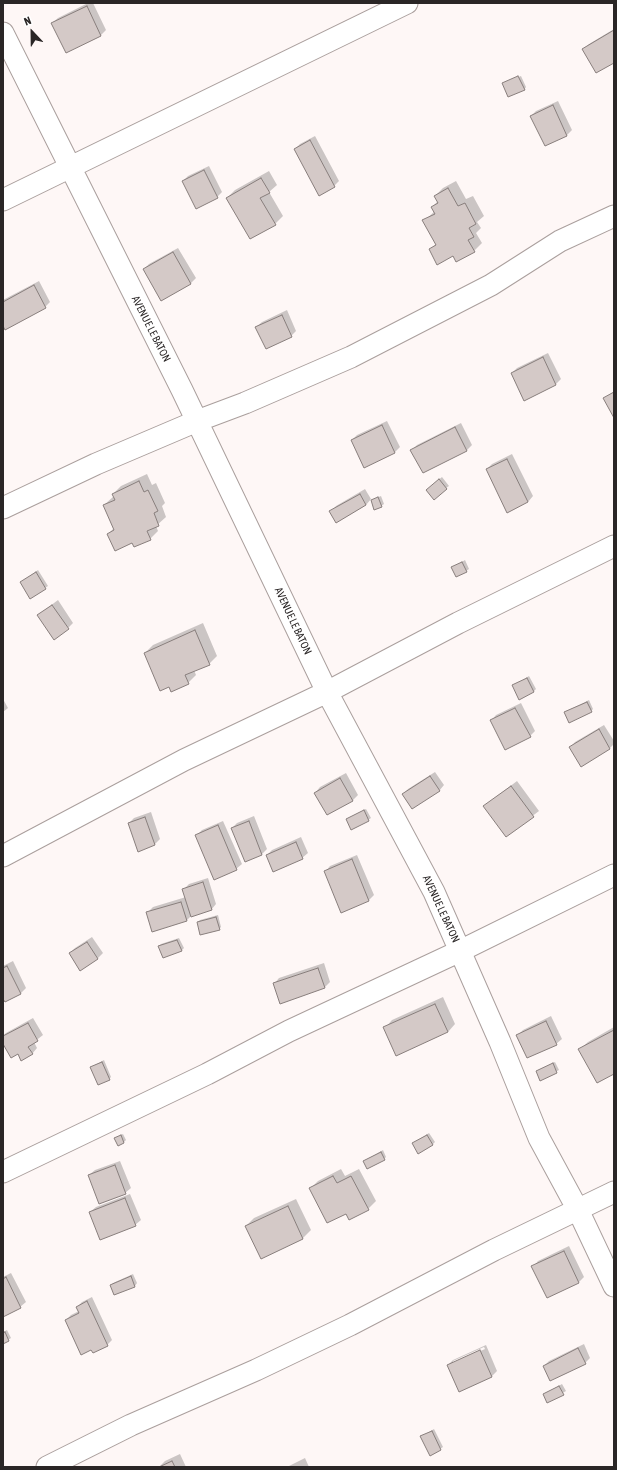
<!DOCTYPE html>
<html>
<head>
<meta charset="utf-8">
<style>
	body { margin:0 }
	#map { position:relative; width:617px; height:1470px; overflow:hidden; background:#fef7f6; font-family:"Asap Condensed",sans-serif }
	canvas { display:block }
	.frame { position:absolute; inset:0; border:4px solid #2a2626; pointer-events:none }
	.north { position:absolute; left:12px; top:12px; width:40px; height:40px; -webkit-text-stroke:3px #fff; paint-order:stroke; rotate:338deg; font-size:11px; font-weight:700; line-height:16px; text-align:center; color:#2a2626 }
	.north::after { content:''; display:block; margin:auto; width:14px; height:18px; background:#2a2626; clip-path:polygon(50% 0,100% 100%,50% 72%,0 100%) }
</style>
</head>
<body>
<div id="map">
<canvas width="617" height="1470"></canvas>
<div class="frame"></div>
<div class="north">N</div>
</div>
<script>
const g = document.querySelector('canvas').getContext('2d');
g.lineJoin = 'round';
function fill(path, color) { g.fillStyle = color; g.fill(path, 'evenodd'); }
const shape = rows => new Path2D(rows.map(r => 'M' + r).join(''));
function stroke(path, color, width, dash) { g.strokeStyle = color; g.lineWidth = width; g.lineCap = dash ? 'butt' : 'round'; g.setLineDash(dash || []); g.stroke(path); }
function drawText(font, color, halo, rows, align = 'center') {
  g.font = font + ' "Asap Condensed",sans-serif'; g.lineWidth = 4; g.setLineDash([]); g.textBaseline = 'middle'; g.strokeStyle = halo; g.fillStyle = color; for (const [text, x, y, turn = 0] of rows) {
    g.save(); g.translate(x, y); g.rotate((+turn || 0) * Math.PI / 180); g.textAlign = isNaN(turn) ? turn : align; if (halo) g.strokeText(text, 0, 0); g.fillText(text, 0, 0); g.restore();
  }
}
const shadow = shape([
	[88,3,93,3,106,30,100,36,52,23,58,18],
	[614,29,614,62,583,49,589,44],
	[521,76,526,87,524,90,503,83],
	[558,101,572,130,567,135,545,145,531,116,536,111],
	[315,136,339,181,334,186,295,149,300,144],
	[209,166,222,192,217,197,183,181,188,176],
	[269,171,277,185,269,192,283,216,275,224,227,198,235,190],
	[456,181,466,199,473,196,484,216,477,222,481,228,476,233,482,243,474,251,453,255,430,249,436,244,424,221,435,211,432,207,438,201,435,196,443,188],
	[178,248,196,278,190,284,144,269,149,264],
	[39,281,50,302,45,307,3,324,3,300],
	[287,310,296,331,291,336,256,327,262,322],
	[548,353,561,379,556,384,525,399,512,373,517,368],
	[614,391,614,416,605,398],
	[387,421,400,447,394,453,352,440,357,435],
	[461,423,472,445,467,450,423,472,412,450,417,445],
	[512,454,533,496,528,502,487,469,492,464],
	[147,474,152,485,156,483,165,503,162,506,166,517,156,526,158,531,150,539,132,542,108,534,114,528,104,505,114,496,113,494,121,486],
	[442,477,449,486,446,488,430,487],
	[365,489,371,499,366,505,337,522,331,512,336,506],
	[381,496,384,504,381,506,372,500],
	[465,560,469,569,466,571,453,567],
	[38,570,48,586,31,597,21,582],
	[58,600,73,623,68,628,38,615],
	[203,623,217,656,209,664,194,670,196,675,188,683,145,653,153,645],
	[529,676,536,689,533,692,513,686],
	[3,699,8,708,3,712],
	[589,700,593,709,591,711,565,712],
	[521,703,535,731,530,736,491,721,496,715],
	[604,725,614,741,614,744,610,748,581,766,570,748,575,742],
	[435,772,444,785,439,791,403,794,408,789],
	[346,773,358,795,353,800,328,814,315,793,320,787],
	[517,781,539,811,506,836,484,806],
	[366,809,371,818,368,820,347,819],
	[151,812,160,839,155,844,139,850,129,823,134,818],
	[254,816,267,849,262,854,245,861,232,828,237,823],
	[223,821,242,864,236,869,197,835,202,830],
	[301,837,308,853,302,858,267,855,272,850],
	[357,855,374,895,369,900,342,911,325,872,330,866],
	[208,878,216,904,211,910,191,916,186,921,147,913,153,907,186,897,184,889,189,884],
	[218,915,221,927,219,929,198,922,200,920],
	[92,937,103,953,98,958,81,969,70,953,75,948],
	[179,938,184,948,181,951,159,946,161,944],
	[13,961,26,988,20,994,3,996,3,966],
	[324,963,330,982,325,987,280,1002,274,984,279,978],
	[443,997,455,1024,448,1032,385,1028,392,1020],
	[551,1016,562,1039,556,1044,518,1035,523,1030],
	[33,1018,43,1035,34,1042,37,1048,32,1054,18,1053,3,1042,3,1036,6,1033],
	[614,1027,614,1073,580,1049,588,1042],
	[104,1060,111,1077,109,1079,91,1067],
	[555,1062,559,1070,541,1079,537,1071],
	[429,1133,435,1142,432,1145,413,1143],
	[123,1134,126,1140,123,1143,115,1138],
	[383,1150,386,1157,384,1159,364,1161],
	[120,1161,131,1188,125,1193,89,1175,95,1170],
	[341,1169,345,1176,359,1169,376,1201,368,1209,347,1212,310,1189,318,1181],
	[130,1194,141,1220,135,1225,90,1212,96,1207],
	[296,1199,311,1230,303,1238,261,1258,246,1226,254,1218],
	[569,1246,584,1277,579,1282,547,1297,533,1267,538,1261],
	[11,1273,26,1302,20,1307,3,1316,3,1277],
	[133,1274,137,1283,135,1286,114,1294,111,1285,113,1283],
	[92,1297,112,1340,107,1345,66,1320,71,1315,79,1311,77,1307,82,1302],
	[7,1330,11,1338,3,1343,3,1332],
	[584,1344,590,1358,585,1363,544,1366,549,1361],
	[486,1345,497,1371,492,1376,459,1390,448,1365,453,1360],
	[484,1347,485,1349,453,1363,453,1361],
	[562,1384,566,1391,548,1402,544,1394],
	[434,1429,443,1447,431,1455,422,1436],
	[180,1454,186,1467,159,1467,165,1461],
	[305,1458,309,1467,287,1467]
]);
const building = shape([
	[87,6,101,36,66,53,51,23,87,6],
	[614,30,614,63,596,73,582,49,614,30],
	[518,76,525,90,508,97,502,83,518,76],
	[553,105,567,136,545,146,530,116,553,105],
	[310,140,335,187,319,196,294,149,310,140],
	[204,170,218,198,196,209,182,181,204,170],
	[261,178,270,193,260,198,276,225,250,239,226,198,261,178],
	[448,188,458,206,465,203,476,224,469,228,474,237,468,240,475,252,456,262,453,256,437,265,429,249,436,245,422,220,435,214,431,207,438,203,434,196,448,188],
	[173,252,191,284,161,301,143,269,173,252],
	[34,285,46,308,5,330,3,326,3,302,34,285],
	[282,315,292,337,266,349,255,327,282,315],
	[543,357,556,385,524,401,511,373,543,357],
	[614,392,614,418,603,398,614,392],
	[382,425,395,453,364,468,351,440,382,425],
	[455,427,467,451,423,473,410,450,455,427],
	[507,459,528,502,507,513,486,469,507,459],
	[439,479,447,489,434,500,426,490,439,479],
	[139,481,144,492,148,490,158,511,154,513,159,526,147,531,151,540,134,547,132,543,115,551,107,534,114,530,103,505,115,500,112,494,139,481],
	[360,494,366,505,336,523,329,511,360,494],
	[378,497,382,507,374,510,371,500,378,497],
	[462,562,467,572,456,577,451,567,462,562],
	[36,572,46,589,30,599,20,582,36,572],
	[52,605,69,629,54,640,37,615,52,605],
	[195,630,210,665,185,675,189,684,171,692,169,687,160,691,144,653,195,630],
	[527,678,534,692,519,700,512,685,527,678],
	[587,702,592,712,569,723,564,712,587,702],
	[515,708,531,737,505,750,490,720,515,708],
	[599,729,610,749,581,767,569,747,599,729],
	[430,776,440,791,412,809,402,794,430,776],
	[340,778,353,801,327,815,314,793,340,778],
	[511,786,534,817,506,837,483,806,511,786],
	[364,810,369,821,351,830,346,819,364,810],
	[145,817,155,845,138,852,128,823,145,817],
	[249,821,262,855,245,862,231,828,249,821],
	[218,825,237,870,214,880,195,835,218,825],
	[296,842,303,859,273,872,266,855,296,842],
	[352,859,369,901,341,913,324,871,352,859],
	[203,882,212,910,191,917,182,889,203,882],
	[181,902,187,921,152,932,146,912,181,902],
	[216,917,220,930,200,935,197,922,216,917],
	[177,940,182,951,163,958,158,946,177,940],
	[87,942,98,959,80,971,69,953,87,942],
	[7,966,21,994,5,1002,3,999,3,968,7,966],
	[318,968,325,988,280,1004,273,983,318,968],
	[435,1004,448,1032,396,1056,383,1027,435,1004],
	[546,1021,557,1045,527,1058,516,1035,546,1021],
	[28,1023,38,1041,28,1047,33,1054,21,1061,18,1054,11,1058,3,1044,3,1036,28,1023],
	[614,1030,614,1074,597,1083,578,1049,614,1030],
	[102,1062,110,1080,98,1085,90,1067,102,1062],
	[553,1063,557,1073,540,1081,536,1071,553,1063],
	[121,1135,124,1143,118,1146,114,1138,121,1135],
	[427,1135,433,1145,418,1154,412,1143,427,1135],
	[381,1152,385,1160,367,1169,363,1161,381,1152],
	[115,1165,126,1194,99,1204,88,1175,115,1165],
	[333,1176,337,1183,351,1176,369,1210,349,1220,346,1214,327,1223,309,1188,333,1176],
	[125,1198,136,1226,100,1240,89,1212,125,1198],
	[288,1206,303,1239,261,1259,245,1226,288,1206],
	[564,1251,579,1283,547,1298,531,1266,564,1251],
	[131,1276,135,1287,114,1295,110,1285,131,1276],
	[6,1277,21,1308,3,1317,3,1279,6,1277],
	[87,1301,108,1346,93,1353,91,1350,81,1355,65,1320,79,1313,76,1307,87,1301],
	[5,1332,9,1341,3,1344,3,1333,5,1332],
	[578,1348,586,1364,550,1381,543,1366,578,1348],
	[480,1350,492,1377,459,1392,447,1365,480,1350],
	[559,1386,564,1395,547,1403,543,1394,559,1386],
	[432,1431,441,1450,430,1456,420,1436,432,1431],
	[172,1461,175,1467,159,1467,172,1461]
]);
const minor = shape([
	[3,33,182,390,327,692,434,892,500,1042,539,1138,578,1210,614,1286],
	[3,200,407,3],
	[3,508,96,464,197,421,245,403,351,357,491,285,560,241,614,216],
	[3,856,184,760,327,692,458,623,614,546],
	[3,1172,207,1074,289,1031,460,951,614,875],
	[47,1467,131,1425,256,1370,350,1325,494,1250,614,1192]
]);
const streetNames = [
	["AVENUE LE BATON",151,329,63],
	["AVENUE LE BATON",293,621,65],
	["AVENUE LE BATON",441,909,65]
];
fill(shadow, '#0003');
fill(building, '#d4c9c7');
stroke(building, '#887e7c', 1);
stroke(minor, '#aa9f9d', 23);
stroke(minor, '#fff', 21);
drawText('11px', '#2a2626', '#fff', streetNames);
</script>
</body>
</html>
